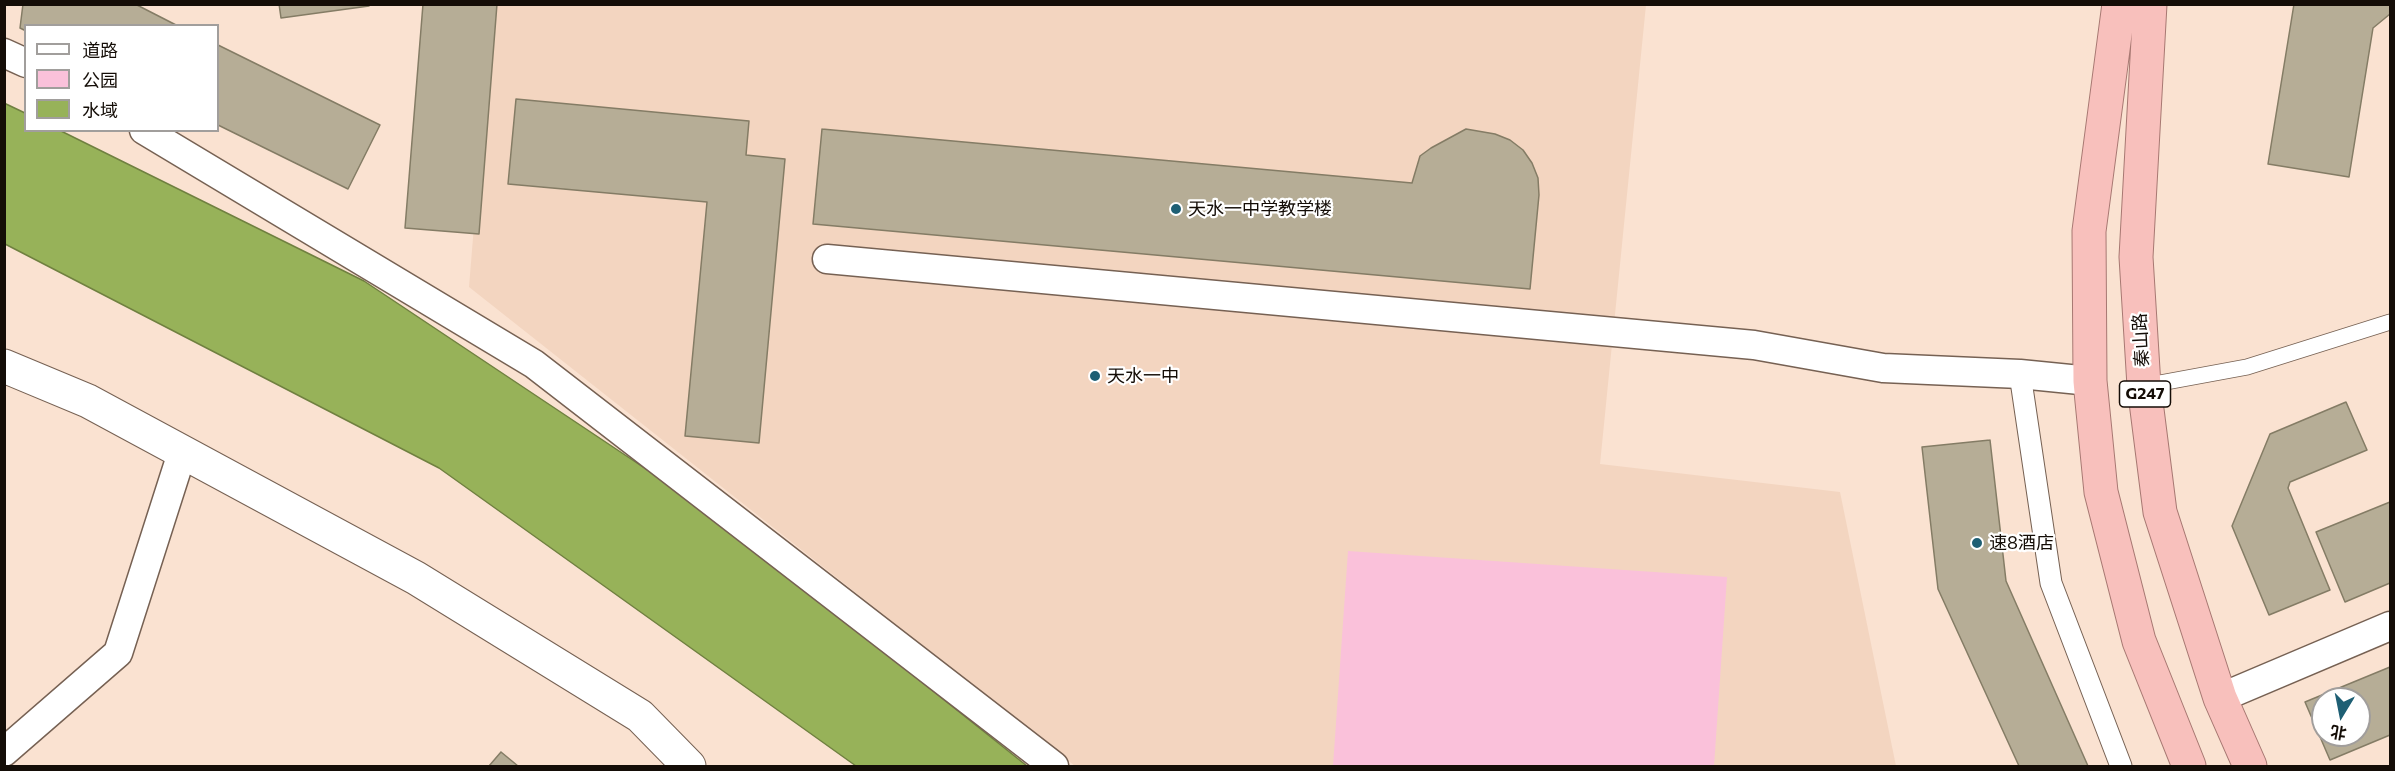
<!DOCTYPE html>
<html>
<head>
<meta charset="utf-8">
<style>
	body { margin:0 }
	#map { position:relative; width:2395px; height:771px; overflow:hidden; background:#fae2d1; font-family:Commissioner,"Noto Sans SC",sans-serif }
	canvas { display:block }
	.frame { position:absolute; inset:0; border:6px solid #140d07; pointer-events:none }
	.legend { position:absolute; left:24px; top:24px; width:195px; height:108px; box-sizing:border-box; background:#fff; border:2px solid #a19e9c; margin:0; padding:8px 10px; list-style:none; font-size:18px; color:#140d07 }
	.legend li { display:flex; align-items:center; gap:12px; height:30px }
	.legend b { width:30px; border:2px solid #a19e9c }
	.north { position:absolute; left:2311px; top:687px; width:60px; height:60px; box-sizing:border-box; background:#fff; border:2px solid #a19e9c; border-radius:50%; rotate:190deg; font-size:16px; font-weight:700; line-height:24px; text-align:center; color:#140d07 }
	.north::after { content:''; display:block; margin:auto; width:21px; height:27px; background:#1e5f74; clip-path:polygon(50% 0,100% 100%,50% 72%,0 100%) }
</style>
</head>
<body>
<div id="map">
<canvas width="2395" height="771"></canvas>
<div class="frame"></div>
<ul class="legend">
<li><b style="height:8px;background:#fff"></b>道路</li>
<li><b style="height:16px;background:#fac1da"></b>公园</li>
<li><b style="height:16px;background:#97b259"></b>水域</li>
</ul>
<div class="north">北</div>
</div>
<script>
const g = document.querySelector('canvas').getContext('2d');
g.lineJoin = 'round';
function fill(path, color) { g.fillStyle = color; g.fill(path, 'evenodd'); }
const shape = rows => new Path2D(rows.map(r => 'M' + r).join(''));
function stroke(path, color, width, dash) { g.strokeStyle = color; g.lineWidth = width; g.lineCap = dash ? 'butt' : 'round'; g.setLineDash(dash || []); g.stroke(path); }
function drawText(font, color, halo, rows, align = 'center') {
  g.font = font + ' Commissioner,"Noto Sans SC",sans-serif'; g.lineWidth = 4.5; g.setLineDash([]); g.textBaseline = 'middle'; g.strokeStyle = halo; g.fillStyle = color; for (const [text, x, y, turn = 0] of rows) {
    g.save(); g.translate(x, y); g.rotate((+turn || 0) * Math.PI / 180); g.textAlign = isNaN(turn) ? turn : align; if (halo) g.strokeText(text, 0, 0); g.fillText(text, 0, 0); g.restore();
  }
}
const built = shape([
	[492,5,1646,5,1600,464,1840,492,1896,766,1075,766,469,287]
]);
const green = shape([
	[1348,551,1727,577,1714,766,1333,766]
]);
const water = shape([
	[4,103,25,113,26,130,61,131,364,281,700,505,1027,766,856,766,439,468,5,244,4,103]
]);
const building = shape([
	[23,4,135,4,178,26,26,26,26,31,20,28,23,4],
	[279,4,369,4,369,6,281,18,279,4],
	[423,4,497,4,479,234,405,228,423,4],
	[2294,4,2390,4,2390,14,2373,28,2349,177,2268,164,2294,4],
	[218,45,380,125,348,189,218,125,218,45],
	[516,99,749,121,746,155,785,159,759,443,685,436,707,202,508,184,516,99],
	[822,129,1412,183,1420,156,1431,148,1466,129,1495,134,1510,140,1523,150,1532,163,1538,178,1539,195,1530,289,813,224,822,129],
	[2346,402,2367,450,2290,482,2288,488,2330,590,2269,615,2232,526,2270,434,2346,402],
	[1990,440,2006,581,2088,766,2019,766,1938,589,1922,447,1990,440],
	[2390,502,2390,583,2345,602,2316,532,2390,502],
	[2390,667,2390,735,2330,760,2305,702,2390,667],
	[2323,699,2359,699,2359,735,2323,735,2323,699],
	[501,752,518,766,489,766,501,752]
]);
const service = shape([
	[2144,386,2247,367,2390,322]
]);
const pedestrian = shape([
	[2020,374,2051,583,2121,766]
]);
const minor = shape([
	[4,53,26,63],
	[144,130,534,364,1054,766],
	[827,259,1754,345,1883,368,2020,374,2090,381],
	[2220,698,2390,626],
	[4,752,118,653,182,453]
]);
const tertiary = shape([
	[4,366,88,401,416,578,640,716,689,766]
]);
const trunk = shape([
	[2119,4,2089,231,2090,381,2101,492,2139,641,2189,766],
	[2150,4,2136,257,2144,386,2160,512,2220,698,2250,766]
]);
const markers = [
	[1176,209,6,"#1e5f74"],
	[1095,376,6,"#1e5f74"],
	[1977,543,6,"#1e5f74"]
];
const shields = [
	[2145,394,51]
];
const shieldNames = [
	["G247",2145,394]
];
const poiNames = [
	["天水一中学教学楼",1188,209],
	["天水一中",1107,376],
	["速8酒店",1989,543]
];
const streetNames = [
	["秦山路",2141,340,-93]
];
fill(built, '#f3d5c0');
fill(green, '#fac1da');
fill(water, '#97b259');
stroke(water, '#708040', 1.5);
fill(building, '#b6ad96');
stroke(building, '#847c65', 1.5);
stroke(service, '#766153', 17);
stroke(pedestrian, '#766153', 23);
stroke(minor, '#766153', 31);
stroke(tertiary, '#766153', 35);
stroke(trunk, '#a77872', 35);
stroke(service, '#fff', 15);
stroke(pedestrian, '#fff', 21);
stroke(minor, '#fff', 28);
stroke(tertiary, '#fff', 33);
stroke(trunk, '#f8c0bc', 33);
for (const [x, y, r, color] of markers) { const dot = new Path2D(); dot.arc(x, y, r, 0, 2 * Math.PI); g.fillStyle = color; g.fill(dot); stroke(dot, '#fff', 2); }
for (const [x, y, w] of shields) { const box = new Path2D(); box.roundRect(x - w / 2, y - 13, w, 26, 4.5); g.fillStyle = '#fff'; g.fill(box); stroke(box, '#140d07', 1.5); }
drawText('bold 16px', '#140d07', null, shieldNames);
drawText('18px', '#140d07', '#fff', poiNames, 'left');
drawText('18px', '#140d07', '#fff', streetNames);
</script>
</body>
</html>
